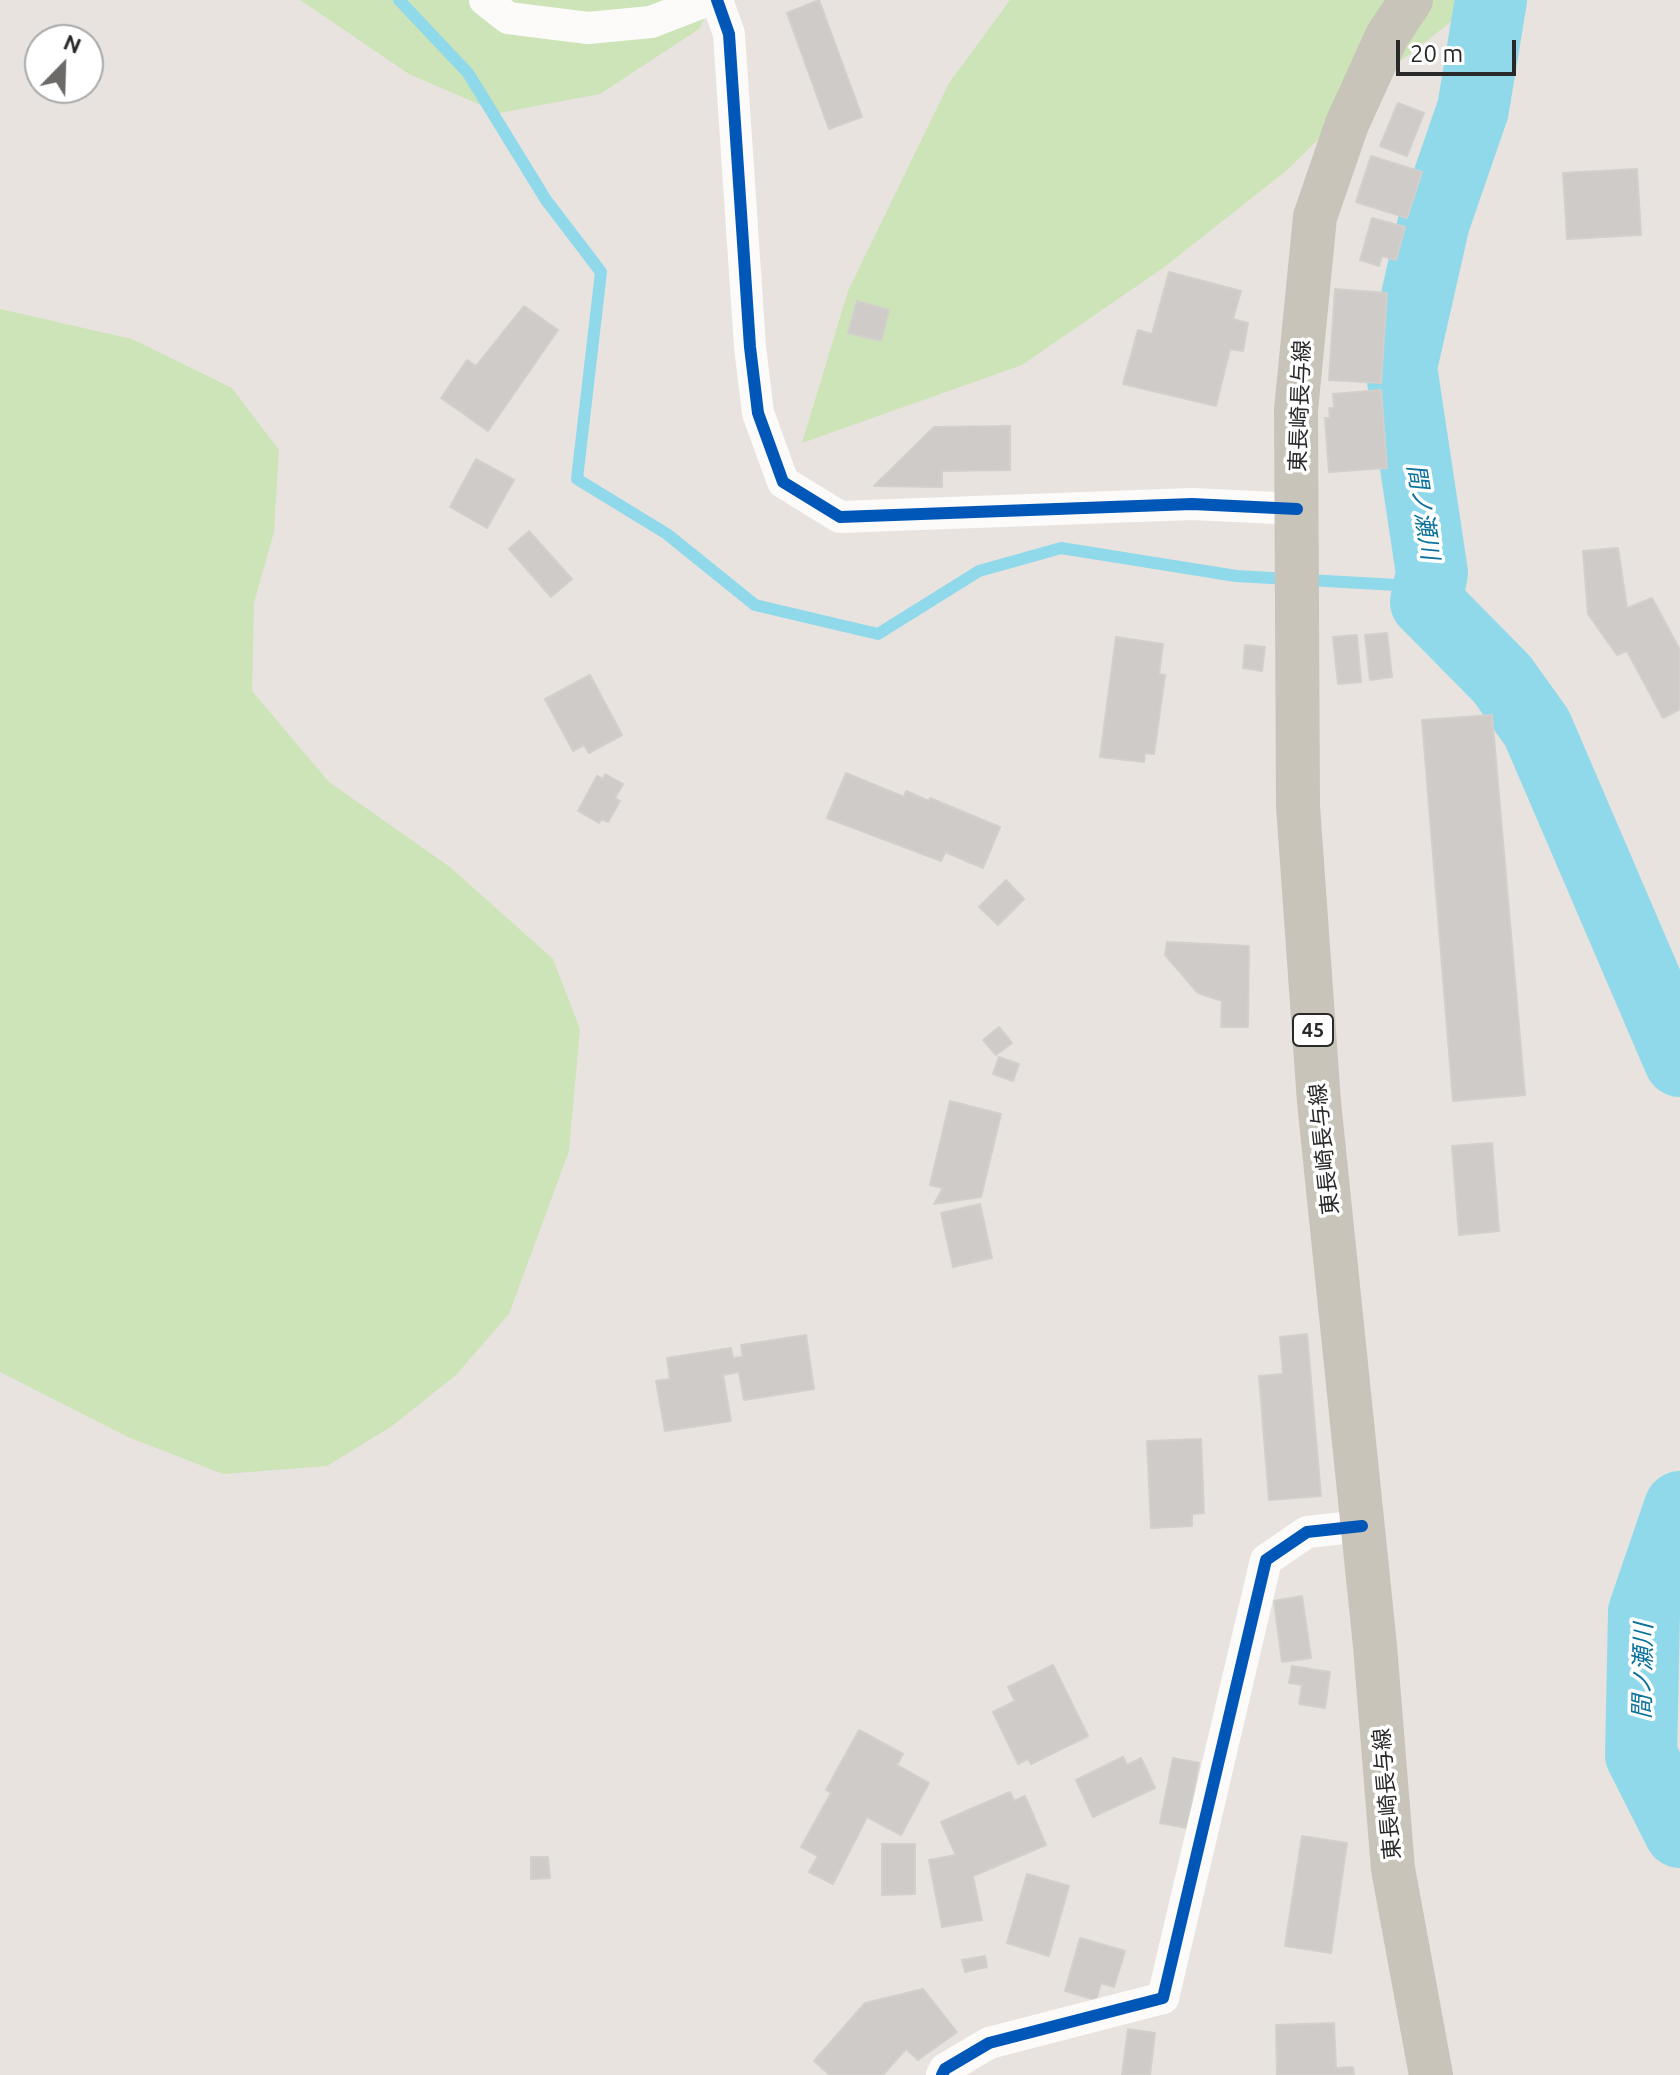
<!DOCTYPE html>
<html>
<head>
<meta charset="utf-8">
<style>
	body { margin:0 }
	#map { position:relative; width:1680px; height:2075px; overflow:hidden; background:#e8e3df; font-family:Ubuntu,sans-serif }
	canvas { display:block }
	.north { position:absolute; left:24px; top:24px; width:80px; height:80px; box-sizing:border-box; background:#fff; border:2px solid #a9a9a9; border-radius:50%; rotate:23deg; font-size:22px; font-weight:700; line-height:32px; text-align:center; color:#292929 }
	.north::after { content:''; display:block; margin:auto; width:28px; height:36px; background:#6c6a69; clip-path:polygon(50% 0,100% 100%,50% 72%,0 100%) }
	.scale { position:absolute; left:1396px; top:40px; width:120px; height:36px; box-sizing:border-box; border:4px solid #292929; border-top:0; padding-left:10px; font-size:24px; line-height:28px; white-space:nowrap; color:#292929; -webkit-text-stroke:6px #fff; paint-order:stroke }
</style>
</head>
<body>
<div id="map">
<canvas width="1680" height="2075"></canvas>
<div class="north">N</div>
<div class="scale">20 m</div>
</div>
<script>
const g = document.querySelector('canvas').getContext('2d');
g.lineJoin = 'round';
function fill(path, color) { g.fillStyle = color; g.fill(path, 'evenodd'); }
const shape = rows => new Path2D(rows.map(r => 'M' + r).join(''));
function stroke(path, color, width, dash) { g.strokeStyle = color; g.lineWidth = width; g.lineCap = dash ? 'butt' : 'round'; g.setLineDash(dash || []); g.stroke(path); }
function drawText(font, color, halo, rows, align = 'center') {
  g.font = font + ' Ubuntu,"Noto Sans JP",sans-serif'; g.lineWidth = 7; g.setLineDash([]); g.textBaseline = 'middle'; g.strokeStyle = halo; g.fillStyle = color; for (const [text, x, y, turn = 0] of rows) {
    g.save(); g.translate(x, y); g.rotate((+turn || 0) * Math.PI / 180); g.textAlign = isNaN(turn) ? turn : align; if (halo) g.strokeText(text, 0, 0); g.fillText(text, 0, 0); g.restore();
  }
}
const green = shape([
	[300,0,714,0,699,29,600,94,499,113,409,74],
	[1010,0,1479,0,1389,70,1286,171,1163,268,1022,365,802,443,848,291,949,83],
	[0,309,132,339,232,388,279,450,274,532,254,603,252,691,329,782,450,867,553,959,580,1029,569,1151,509,1314,456,1375,392,1426,327,1466,223,1474,128,1437,0,1372]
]);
const stream = shape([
	[399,0,468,73,546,200,601,272,577,479,667,534,755,605,878,634,979,571,1061,548,1236,576,1397,585,1426,602]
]);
const river = shape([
	[1491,0,1473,109,1434,222,1401,367,1432,573,1426,602,1502,679,1537,728,1680,1061],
	[1680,1507,1644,1612,1641,1755,1680,1832]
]);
const building = shape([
	[819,0,862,117,829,129,787,13,819,0],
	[1398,103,1424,113,1407,156,1380,146,1398,103],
	[1371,156,1422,172,1407,218,1356,202,1371,156],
	[1637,169,1641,235,1567,239,1563,173,1637,169],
	[1372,218,1405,227,1396,260,1382,256,1379,266,1360,260,1372,218],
	[1169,272,1241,291,1233,319,1248,323,1243,351,1230,349,1216,406,1123,384,1138,330,1152,334,1169,272],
	[1335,289,1387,293,1381,383,1329,380,1335,289],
	[857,301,889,310,881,341,848,333,857,301],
	[524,306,558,330,488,431,441,398,467,360,476,366,524,306],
	[1381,390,1387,468,1329,472,1325,418,1330,418,1329,408,1334,408,1333,394,1381,390],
	[1010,426,1010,470,942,471,942,487,874,486,934,427,1010,426],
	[476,459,514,480,487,528,450,507,476,459],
	[529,531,572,579,551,597,509,549,529,531],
	[1618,548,1627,608,1652,598,1680,650,1680,709,1663,718,1627,651,1617,655,1588,614,1583,551,1618,548],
	[1387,633,1392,677,1370,680,1365,635,1387,633],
	[1357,635,1361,682,1338,684,1333,637,1357,635],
	[1116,637,1163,644,1159,674,1165,675,1154,754,1145,753,1144,762,1100,757,1116,637],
	[1245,645,1265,647,1262,671,1243,668,1245,645],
	[590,675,622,735,589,753,584,745,573,751,545,699,590,675],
	[1492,715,1525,1095,1453,1101,1422,720,1492,715],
	[846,773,904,797,906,791,929,801,930,798,1000,827,983,868,945,852,941,861,827,818,846,773],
	[605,774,623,784,615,798,620,801,608,822,601,819,599,823,578,811,597,776,603,779,605,774],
	[1006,880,1024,899,998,925,979,907,1006,880],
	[1167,942,1249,946,1248,1027,1221,1027,1222,1001,1198,993,1165,955,1167,942],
	[999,1027,1012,1043,996,1055,983,1040,999,1027],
	[999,1057,1019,1064,1013,1081,993,1074,999,1057],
	[950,1101,1001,1114,981,1197,934,1204,943,1188,930,1185,950,1101],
	[1492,1143,1499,1231,1459,1235,1452,1146,1492,1143],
	[980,1204,992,1258,953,1267,941,1213,980,1204],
	[1307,1334,1321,1496,1269,1500,1259,1376,1283,1374,1280,1337,1307,1334],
	[806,1335,814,1389,744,1400,739,1372,723,1375,731,1421,665,1431,656,1381,670,1379,667,1358,731,1348,733,1358,743,1357,741,1345,806,1335],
	[1201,1439,1204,1513,1192,1514,1192,1526,1151,1528,1147,1441,1201,1439],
	[1302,1596,1311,1658,1282,1662,1274,1601,1302,1596],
	[1053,1665,1088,1736,1031,1764,1028,1759,1018,1764,993,1712,1015,1701,1008,1687,1053,1665],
	[1292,1666,1330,1672,1325,1708,1299,1704,1302,1685,1289,1683,1292,1666],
	[859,1730,903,1754,897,1765,929,1783,901,1835,867,1817,833,1884,809,1872,818,1856,801,1847,831,1793,826,1790,859,1730],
	[1123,1757,1127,1765,1141,1758,1155,1788,1093,1817,1076,1780,1123,1757],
	[1173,1758,1199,1763,1187,1828,1160,1823,1173,1758],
	[1010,1792,1014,1801,1025,1796,1046,1845,973,1876,982,1920,942,1927,929,1860,956,1855,941,1822,1010,1792],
	[1302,1836,1347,1843,1331,1953,1285,1946,1302,1836],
	[882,1844,915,1844,915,1894,882,1895,882,1844],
	[531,1857,548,1857,550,1878,531,1879,531,1857],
	[1027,1874,1069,1886,1049,1956,1007,1943,1027,1874],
	[1080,1938,1125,1951,1114,1987,1101,1983,1096,2000,1065,1991,1080,1938],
	[985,1956,987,1967,965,1972,962,1960,985,1956],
	[923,1989,957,2032,918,2060,906,2049,883,2075,830,2075,814,2061,865,2003,923,1989],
	[1334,2023,1336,2068,1353,2067,1354,2075,1277,2075,1276,2025,1334,2023],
	[1128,2029,1155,2033,1150,2075,1122,2075,1128,2029]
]);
const minor = shape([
	[485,0,508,18,588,28,651,22,708,0],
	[717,0,729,34,750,347,758,413,783,482,840,517,1192,504,1297,509],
	[942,2075,945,2069,989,2043,1163,1998,1266,1560,1307,1532,1362,1526]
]);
const primary = shape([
	[1411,0,1387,36,1347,124,1315,217,1296,410,1298,806,1319,1102,1375,1646,1393,1869,1431,2075]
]);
const cycleway = shape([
	[717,0,729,34,750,347,758,413,783,482,840,517,1192,504,1297,509],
	[942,2075,945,2069,989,2043,1163,1998,1266,1560,1307,1532,1362,1526]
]);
const shields = [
	[1313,1030,40]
];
const shieldNames = [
	["45",1313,1030]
];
const streetNames = [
	["東長崎長与線",1300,406,-88],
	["東長崎長与線",1324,1149,-96],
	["東長崎長与線",1387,1794,-95]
];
const waterNames = [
	["間ノ瀬川",1423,512,81],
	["間ノ瀬川",1643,1671,-89]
];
fill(green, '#cce4b7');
stroke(stream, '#90d9eb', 12);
stroke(river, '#90d9eb', 72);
fill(building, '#cecbc8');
stroke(building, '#d3cfcb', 2);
stroke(minor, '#fcfbfa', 32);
stroke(primary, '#c9c4b9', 44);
stroke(cycleway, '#0057b8', 12);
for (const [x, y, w] of shields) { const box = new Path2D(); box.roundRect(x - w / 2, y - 16, w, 32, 6); g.fillStyle = '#fff'; g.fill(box); stroke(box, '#292929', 2); }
drawText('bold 20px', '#292929', null, shieldNames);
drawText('22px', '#292929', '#fff', streetNames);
drawText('italic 24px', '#0b729b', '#fff', waterNames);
</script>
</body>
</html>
